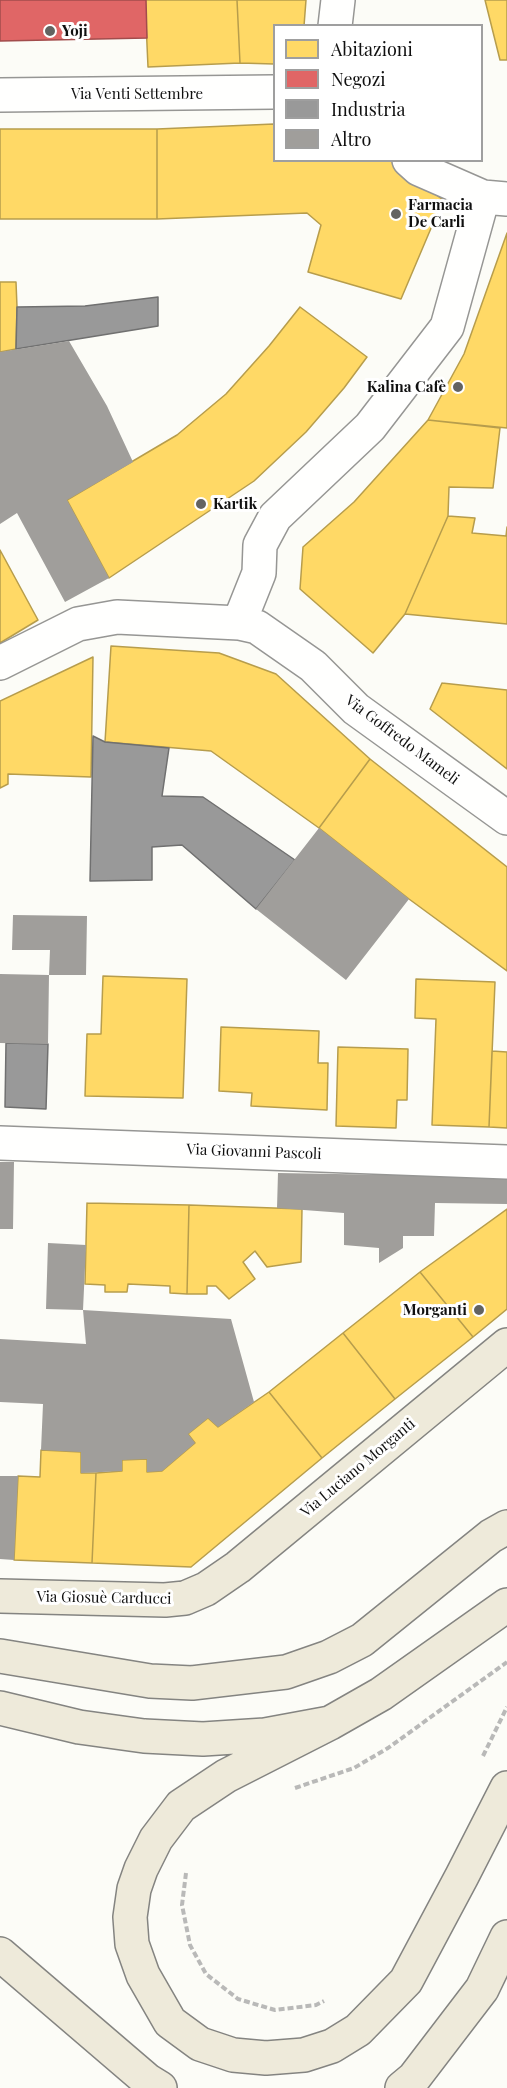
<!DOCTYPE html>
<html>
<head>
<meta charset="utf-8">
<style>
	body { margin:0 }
	#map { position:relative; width:507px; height:2088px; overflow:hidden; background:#fcfcf7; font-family:"Playfair Display",serif }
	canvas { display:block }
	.legend { position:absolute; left:273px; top:24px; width:210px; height:138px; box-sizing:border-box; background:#fff; border:2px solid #9f9f9f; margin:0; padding:8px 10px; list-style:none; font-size:18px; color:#101010 }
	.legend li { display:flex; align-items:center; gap:12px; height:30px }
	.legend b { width:30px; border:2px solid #9f9f9f }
</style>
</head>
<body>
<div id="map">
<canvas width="507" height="2088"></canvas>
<ul class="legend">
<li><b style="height:16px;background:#ffd966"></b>Abitazioni</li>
<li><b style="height:16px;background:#e06666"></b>Negozi</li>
<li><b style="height:16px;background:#999"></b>Industria</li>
<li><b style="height:16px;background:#a09e9b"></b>Altro</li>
</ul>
</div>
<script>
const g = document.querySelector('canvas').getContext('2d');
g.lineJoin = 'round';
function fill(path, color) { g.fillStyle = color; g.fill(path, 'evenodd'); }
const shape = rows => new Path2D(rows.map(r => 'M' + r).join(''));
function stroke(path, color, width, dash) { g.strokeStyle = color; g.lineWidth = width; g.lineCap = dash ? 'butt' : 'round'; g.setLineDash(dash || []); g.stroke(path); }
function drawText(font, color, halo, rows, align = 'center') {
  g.font = font + ' "Playfair Display",serif'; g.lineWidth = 6; g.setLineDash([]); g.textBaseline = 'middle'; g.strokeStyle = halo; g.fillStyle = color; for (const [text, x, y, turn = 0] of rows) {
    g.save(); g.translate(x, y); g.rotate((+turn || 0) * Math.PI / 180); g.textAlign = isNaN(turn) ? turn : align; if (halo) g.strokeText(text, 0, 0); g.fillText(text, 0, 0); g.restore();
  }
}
const homes = shape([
	[145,0,237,0,240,63,148,67,145,0],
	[237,0,306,0,304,26,274,26,274,64,240,63,237,0],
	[485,0,507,0,507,60,500,60,485,0],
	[274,124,274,160,391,160,443,200,401,299,308,272,321,225,307,213,157,219,157,129,274,124],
	[0,129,157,129,157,219,0,219,0,129],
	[507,233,507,428,428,420,464,354,507,233],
	[0,282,16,282,17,307,16,349,0,352,0,282],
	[300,307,367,357,344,388,306,432,254,481,109,578,67,500,177,435,226,394,269,346,300,307],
	[428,420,500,428,493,488,449,487,448,516,405,614,373,653,300,589,303,547,354,502,428,420],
	[448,516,475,518,472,533,506,536,507,527,507,624,405,614,448,516],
	[0,550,38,620,0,643,0,550],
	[111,646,219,653,276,674,370,759,319,828,211,751,105,742,111,646],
	[93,657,91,777,8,774,8,784,0,788,0,701,93,657],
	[442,683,507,690,507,769,430,709,442,683],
	[370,759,507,867,507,971,409,899,319,828,370,759],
	[103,976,187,979,183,1098,85,1096,87,1034,101,1034,103,976],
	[416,979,495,982,489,1127,432,1125,436,1019,415,1018,416,979],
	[221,1027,319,1031,318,1063,328,1063,327,1110,251,1106,252,1093,219,1091,221,1027],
	[338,1047,408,1049,407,1100,397,1100,396,1128,336,1126,338,1047],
	[492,1051,507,1052,507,1128,489,1127,492,1051],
	[87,1203,189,1205,187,1294,170,1293,170,1286,128,1284,127,1292,105,1292,105,1285,85,1284,87,1203],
	[189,1205,302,1209,301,1262,267,1267,255,1251,243,1262,255,1279,229,1299,216,1286,207,1286,207,1294,187,1294,189,1205],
	[507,1209,507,1309,473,1337,420,1272,507,1209],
	[420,1272,473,1337,395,1399,343,1333,420,1272],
	[343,1333,395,1399,322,1458,269,1392,343,1333],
	[269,1392,322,1458,191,1567,92,1563,96,1473,122,1471,122,1460,147,1459,147,1472,162,1471,195,1443,188,1434,208,1418,218,1427,269,1392],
	[41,1450,81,1452,81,1473,96,1473,92,1563,14,1560,18,1476,40,1477,41,1450]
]);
const shops = shape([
	[0,0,146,0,147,38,0,41,0,0]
]);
const industry = shape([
	[158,297,158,326,16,349,17,307,85,306,158,297],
	[93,736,105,742,169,748,162,796,203,797,295,860,256,909,182,845,152,847,152,880,90,881,93,736],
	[6,1043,48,1044,46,1109,5,1107,6,1043]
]);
const building = shape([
	[69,341,107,406,133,462,67,500,109,578,65,602,17,513,0,524,0,352],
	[319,828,409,899,346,980,256,909],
	[13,915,87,916,86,975,49,975,50,950,12,950],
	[0,974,49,975,48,1044,0,1043],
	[0,1162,14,1162,13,1229,0,1229],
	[278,1173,507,1177,507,1204,435,1203,434,1236,403,1236,403,1248,379,1263,379,1248,344,1245,344,1213,277,1208],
	[48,1243,86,1245,83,1310,46,1309],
	[83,1310,231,1319,254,1402,218,1427,208,1418,188,1434,195,1443,162,1471,147,1472,147,1459,122,1460,122,1471,81,1473,81,1452,41,1450,43,1404,0,1402,0,1339,86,1344],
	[0,1476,18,1476,14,1560,0,1559]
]);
const path = shape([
	[483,1756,507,1707],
	[295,1788,354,1768,388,1748,507,1662],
	[186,1873,182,1905,190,1945,206,1974,238,1999,275,2010,316,2005,324,2001]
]);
const minor = shape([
	[335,26,338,0],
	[0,95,274,92],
	[409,160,419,169,483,197,507,199],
	[239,623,257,627,313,666,356,709,507,818],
	[0,663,78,624,117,617,239,623,259,573,260,545,275,517,370,427,447,327,483,197],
	[0,1143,507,1162]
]);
const major = shape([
	[0,1596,165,1600,185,1598,206,1589,238,1567,507,1345],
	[0,1656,150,1681,192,1683,286,1672,329,1657,362,1640,491,1536,507,1527],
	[0,1708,79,1727,144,1736,203,1739,265,1735,330,1723,381,1694,507,1605],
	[330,1723,226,1776,181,1806,156,1839,141,1869,134,1889,130,1917,132,1944,143,1975,170,2022,200,2044,233,2055,266,2058,304,2055,332,2046,358,2030,406,1981,462,1876,507,1788],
	[0,1954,147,2080,160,2088],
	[402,2088,414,2078,482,1989,507,1937]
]);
const markers = [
	[50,31,6,"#636361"],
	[396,214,6,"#636361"],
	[458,387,6,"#636361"],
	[201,504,6,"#636361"],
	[479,1310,6,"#636361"]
];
const poiNames = [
	["Yoji",62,31],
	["Farmacia",408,205],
	["De Carli",408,222],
	["Kalina Cafè",446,387,"right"],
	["Kartik",213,504],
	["Morganti",467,1310,"right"]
];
const streetNames = [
	["Via Venti Settembre",137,94],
	["Via Goffredo Mameli",402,740,37],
	["Via Giovanni Pascoli",254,1152,2],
	["Via Luciano Morganti",358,1468,-40],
	["Via Giosuè Carducci",104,1598,1]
];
fill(homes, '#ffd966');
stroke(homes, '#b79d4c', 1.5);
fill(shops, '#e06666');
stroke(shops, '#a24c4c', 1.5);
fill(industry, '#999');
stroke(industry, '#707070', 1.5);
fill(building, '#a09e9b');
stroke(minor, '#969694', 36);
stroke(major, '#848481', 36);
stroke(path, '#b9b9b8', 4, [6, 3]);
stroke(minor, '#fffffe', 33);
stroke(major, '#eeeada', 33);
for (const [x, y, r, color] of markers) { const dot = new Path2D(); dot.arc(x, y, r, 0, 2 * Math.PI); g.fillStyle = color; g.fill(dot); stroke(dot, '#fff', 2); }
drawText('bold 15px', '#101010', '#fff', poiNames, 'left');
drawText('15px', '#101010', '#fff', streetNames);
</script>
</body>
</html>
